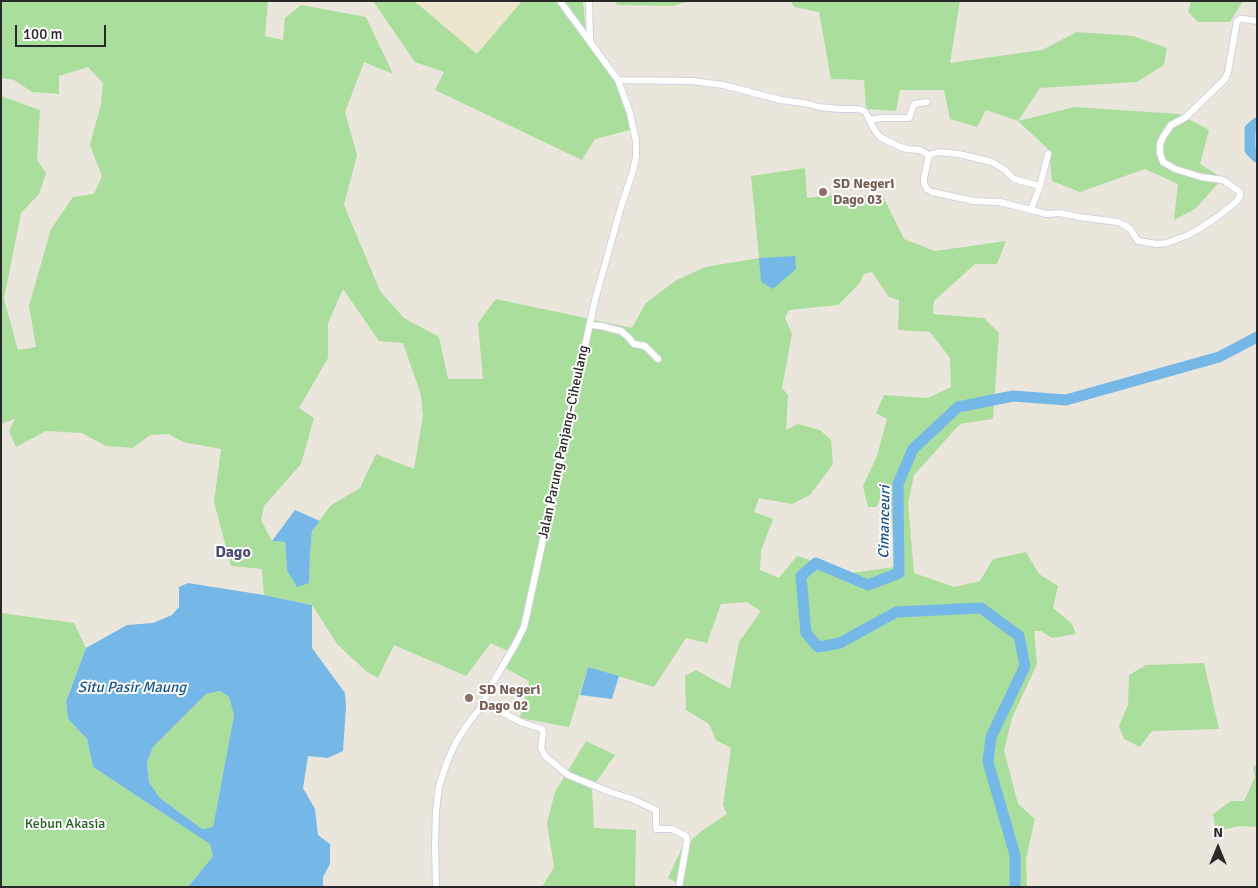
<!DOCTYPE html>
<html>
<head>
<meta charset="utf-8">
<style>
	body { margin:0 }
	#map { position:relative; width:1258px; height:888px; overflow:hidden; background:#ebe6dc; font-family:Signika,sans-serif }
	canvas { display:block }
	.frame { position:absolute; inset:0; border:2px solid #292929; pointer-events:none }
	.north { position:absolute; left:1193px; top:823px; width:50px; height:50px; -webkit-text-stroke:4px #fff; paint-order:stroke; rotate:0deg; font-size:14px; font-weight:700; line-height:20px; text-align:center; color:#292929 }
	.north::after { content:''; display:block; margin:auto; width:18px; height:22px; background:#292929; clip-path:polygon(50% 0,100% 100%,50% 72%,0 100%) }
	.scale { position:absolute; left:15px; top:25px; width:91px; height:22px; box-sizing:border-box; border:2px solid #292929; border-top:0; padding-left:6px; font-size:15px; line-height:18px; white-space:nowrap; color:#292929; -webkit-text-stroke:4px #fff; paint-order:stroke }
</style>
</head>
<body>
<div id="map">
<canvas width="1258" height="888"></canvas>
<div class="frame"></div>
<div class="north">N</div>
<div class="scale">100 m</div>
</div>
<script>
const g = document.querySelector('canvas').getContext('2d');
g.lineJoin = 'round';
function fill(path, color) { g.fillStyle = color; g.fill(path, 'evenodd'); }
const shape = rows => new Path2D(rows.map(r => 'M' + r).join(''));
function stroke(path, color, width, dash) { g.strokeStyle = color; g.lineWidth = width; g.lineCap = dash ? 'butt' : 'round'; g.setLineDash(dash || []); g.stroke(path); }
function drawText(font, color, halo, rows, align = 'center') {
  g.font = font + ' Signika,sans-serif'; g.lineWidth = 4; g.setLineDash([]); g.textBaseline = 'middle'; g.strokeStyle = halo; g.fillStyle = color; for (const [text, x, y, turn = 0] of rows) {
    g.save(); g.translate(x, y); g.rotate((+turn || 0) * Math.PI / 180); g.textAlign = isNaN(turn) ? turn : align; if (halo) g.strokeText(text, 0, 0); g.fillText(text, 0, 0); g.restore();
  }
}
const education = shape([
	[414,1,522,1,477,54]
]);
const green = shape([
	[1,1,268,1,265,36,283,40,285,18,301,5,366,17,393,74,364,62,345,112,357,155,344,205,380,291,404,318,439,337,448,379,483,379,478,323,496,299,632,328,646,303,675,281,705,267,759,258,751,176,805,168,807,198,836,195,883,196,904,239,935,251,1006,241,997,264,975,264,934,301,933,314,984,318,999,333,993,419,960,424,914,475,908,503,914,573,954,587,980,581,993,559,1026,552,1039,574,1058,586,1053,608,1072,624,1076,634,1052,638,1041,631,1034,631,1037,664,1012,718,1004,750,1018,804,1035,819,1026,859,1027,887,685,887,668,878,682,848,703,830,727,814,723,805,731,748,716,740,709,724,686,710,685,676,696,670,730,689,739,642,761,611,746,602,721,604,707,643,686,638,654,687,588,667,569,727,520,718,529,681,503,667,510,652,491,643,466,676,394,645,378,678,367,672,337,644,312,605,264,595,262,569,231,566,214,502,221,449,183,442,169,434,150,435,133,448,106,446,82,433,46,431,16,447,9,431,15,419,1,424,1,96,40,110,37,160,46,173,39,194,21,213,4,299,18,350,36,347,29,306,51,229,73,197,94,194,102,176,90,145,101,104,103,83,88,67,59,76,59,94,32,92,14,80,1,78],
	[872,272,889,297,899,300,898,330,930,332,950,358,951,387,928,398,884,395,876,413,887,419,877,456,863,486,868,507,877,507,882,494,890,495,895,567,851,573,797,556,779,578,760,570,761,551,773,519,754,512,759,498,792,504,810,495,833,464,831,440,820,430,798,424,786,430,788,395,782,388,792,334,785,318,789,310,838,305,859,284,864,274],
	[343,289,379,341,403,343,421,395,423,416,414,469,376,454,360,488,331,505,312,531,310,555,309,582,287,570,285,542,272,541,261,520,264,506,301,464,314,418,299,408,328,358,328,323],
	[373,1,414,1,477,54,522,1,583,1,586,35,617,77,633,129,595,139,582,160,435,90,444,72,415,62],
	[615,1,690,1,672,6,617,5],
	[791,1,960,1,950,63,1042,50,1077,32,1133,36,1167,48,1164,65,1137,82,1040,88,1018,121,1074,107,1179,114,1209,130,1200,164,1223,178,1195,209,1174,220,1178,184,1145,169,1080,192,1052,181,1049,150,1018,121,986,110,977,127,950,119,944,90,900,90,896,111,866,109,864,80,831,79,819,12,794,7],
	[1191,1,1243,1,1230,22,1198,22,1188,12],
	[1,613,74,623,86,648,66,700,68,719,87,739,93,767,210,843,213,856,188,887,1,887],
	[1204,663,1219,729,1152,731,1140,747,1124,739,1119,726,1128,705,1129,675,1146,665],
	[220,691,229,697,234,715,213,827,202,829,160,798,149,782,147,763,153,747,206,694],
	[586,741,615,755,592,788,594,828,636,830,635,887,542,887,554,867,547,823,555,792],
	[1257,764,1257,827,1240,826,1216,831,1213,814,1231,801,1244,801,1255,777,1253,768]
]);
const water = shape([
	[795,256,796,269,773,289,761,282,759,258],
	[295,510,320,521,312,531,310,555,309,583,297,587,287,570,285,542,272,541],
	[188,583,264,595,312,605,312,648,345,693,346,707,343,751,328,758,308,756,303,788,315,809,318,835,330,844,330,864,323,877,323,887,188,887,213,856,210,844,93,767,87,739,68,719,66,701,86,648,127,625,153,623,172,615,179,607,179,587],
	[220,691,229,697,234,715,213,827,202,829,160,798,149,782,147,763,153,747,206,694],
	[588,667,619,676,612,699,580,695]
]);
const river = shape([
	[1257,123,1250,129,1250,150,1257,157],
	[1015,887,1015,855,988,762,991,737,1025,666,1019,636,981,608,896,612,840,643,818,647,806,633,801,576,816,563,868,585,899,573,898,484,913,449,958,407,1013,396,1066,400,1219,357,1257,337]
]);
const minor = shape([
	[589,1,590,41],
	[618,80,692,81,723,85,781,100,809,104,819,107,840,109,858,109,864,111,866,113,874,129,880,137,900,147,907,149,920,150,929,155,924,178,924,183,927,189,932,192,974,201,1000,202,1031,210,1047,214,1060,213,1079,217,1118,222,1126,226,1130,229,1138,241,1157,244,1167,243,1188,235,1199,229,1217,217,1237,201,1240,196,1240,192,1223,180,1201,177,1175,169,1163,162,1160,153,1160,144,1163,137,1171,125,1186,117,1225,79,1228,72,1237,21,1240,19,1243,19,1257,21],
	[870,120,881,118,909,118,914,104,927,102],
	[929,155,939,152,959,154,992,162,1005,170,1014,179,1040,186],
	[1031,210,1040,186,1048,154],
	[590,325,601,326,621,331,628,337,634,344,645,346,658,359],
	[484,703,523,723,542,729,543,733,541,748,545,756,568,775,610,792,632,799,656,810,656,829,672,829,686,836,687,841,679,887],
	[436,887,435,845,436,811,439,786,447,762,456,742,467,725,484,703,488,691,515,645,524,627,595,300,621,207,633,171,636,157,636,141,630,113,618,80,560,1]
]);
const markers = [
	[823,192,5,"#8d6e63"],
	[469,698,5,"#8d6e63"]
];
const educationNames = [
	["SD Negeri",833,184],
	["Dago 03",833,200],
	["SD Negeri",479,690],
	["Dago 02",479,706]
];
const streetNames = [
	["Jalan Parung Panjang–Ciheulang",564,442,-78]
];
const parkNames = [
	["Kebun Akasia",65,824]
];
const waterNames = [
	["Cimanceuri",885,522,-89],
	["Situ Pasir Maung",132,688]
];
const quarterNames = [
	["Dago",233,553]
];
fill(education, '#ebe6cc');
fill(green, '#a9de9c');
fill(water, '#75b8e7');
stroke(river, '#75b8e7', 11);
stroke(minor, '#d1d2e1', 8);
stroke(minor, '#fff', 6);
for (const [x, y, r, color] of markers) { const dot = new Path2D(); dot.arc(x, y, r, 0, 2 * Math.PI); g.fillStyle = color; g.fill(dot); stroke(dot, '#fff', 2); }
drawText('bold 14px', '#785e54', '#fff', educationNames, 'left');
drawText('14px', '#292929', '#fff', streetNames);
drawText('14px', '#23621e', '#fff', parkNames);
drawText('italic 15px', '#165591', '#fff', waterNames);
drawText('bold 16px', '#4d4e77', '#fff', quarterNames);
</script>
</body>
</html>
